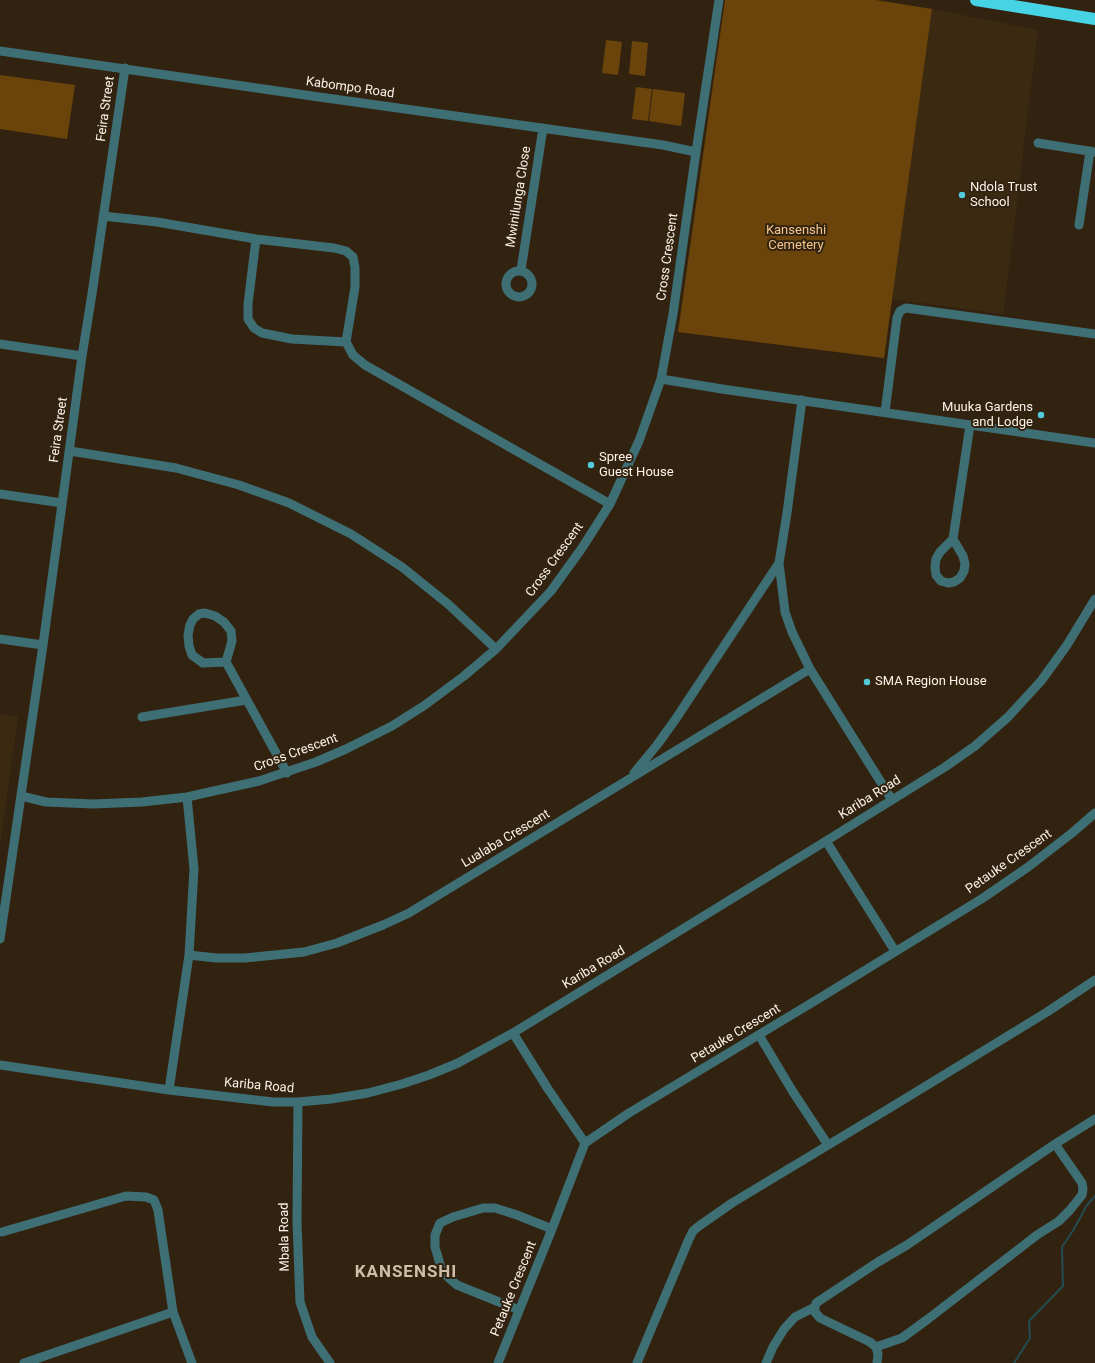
<!DOCTYPE html>
<html>
<head>
<meta charset="utf-8">
<style>
	body { margin:0 }
	canvas { display:block; background:#322311 }
</style>
</head>
<body>
<canvas width="1095" height="1363"></canvas>
<script>
const g = document.querySelector('canvas').getContext('2d');
g.lineJoin = 'round';
function fill(path, color) { g.fillStyle = color; g.fill(path, 'evenodd'); }
const shape = rows => new Path2D(rows.map(r => 'M' + r).join(''));
function stroke(path, color, width, dash) { g.strokeStyle = color; g.lineWidth = width; g.lineCap = dash ? 'butt' : 'round'; g.setLineDash(dash || []); g.stroke(path); }
function drawText(font, color, halo, rows, align = 'center') {
  g.font = font + ' Roboto,sans-serif'; g.lineWidth = 4; g.setLineDash([]); g.textBaseline = 'middle'; g.strokeStyle = halo; g.fillStyle = color; for (const [text, x, y, turn = 0] of rows) {
    g.save(); g.translate(x, y); g.rotate((+turn || 0) * Math.PI / 180); g.textAlign = isNaN(turn) ? turn : align; if (halo) g.strokeText(text, 0, 0); g.fillText(text, 0, 0); g.restore();
  }
}
const built = shape([
	[932,9,1038,30,1003,314,892,299],
	[0,714,18,717,0,845]
]);
const green = shape([
	[725,0,876,0,932,9,884,358,678,332],
	[606,40,622,42,618,75,602,73],
	[632,41,648,43,645,76,629,74],
	[0,75,75,85,67,139,0,129],
	[636,87,652,89,648,121,632,119],
	[653,89,685,93,681,126,649,121]
]);
const stream = shape([
	[1014,1363,1030,1338,1029,1321,1063,1286,1062,1247,1074,1229,1087,1205,1095,1196]
]);
const minor = shape([
	[0,51,312,96,663,145,696,152],
	[1038,143,1095,152],
	[103,216,157,222,256,239,334,248,346,251,353,257,355,268,355,287,346,342,353,355,365,365,610,504],
	[1079,225,1090,151],
	[256,239,248,304,248,319,254,328,262,333,292,339,346,342],
	[521,270,543,128],
	'506 284a13 13 0 1 1 26 0a13 13 0 1 1-26 0Z',
	[0,344,82,356],
	[661,379,722,389,1095,443],
	[802,400,787,513,779,563,785,612,792,632,810,669,892,800],
	[885,412,897,318,900,311,906,308,1095,334],
	[70,451,176,468,239,485,289,503,351,534,402,567,448,604,496,649],
	[0,494,62,503],
	[953,539,963,556,965,564,964,571,960,578,954,582,948,583,941,581,936,575,935,567,936,559,940,552,953,539,970,425],
	[0,639,43,645],
	[226,662,203,663,192,655,189,646,188,635,190,625,193,619,199,614,205,613,215,616,224,622,231,631,232,641,226,662,287,773],
	[142,717,246,700],
	[634,773,657,745,675,720,779,563],
	[21,796,46,802,93,804,142,802,187,797,259,781,316,762,346,749,392,726,425,705,464,676,496,649,551,591,582,548,610,504,639,441,661,379,673,314,696,152,719,0],
	[826,841,895,951],
	[0,939,43,645,82,356,92,294,125,68],
	[189,955,216,958,245,958,304,952,337,943,383,925,409,913,810,669],
	[513,1033,548,1089,585,1143],
	[759,1035,793,1092,828,1145],
	[0,1065,169,1090,273,1102,298,1102,331,1099,368,1093,402,1084,429,1075,458,1063,513,1033,826,841,945,767,975,746,1008,717,1041,681,1067,645,1095,599],
	[169,1090,189,955,194,869,187,797],
	[298,1102,297,1222,300,1302,312,1337,330,1363],
	[2,1232,126,1196,146,1197,154,1200,158,1210,173,1312,192,1363],
	[519,1310,457,1285,449,1278,442,1271,435,1247,435,1235,440,1223,453,1217,483,1208,495,1208,517,1215,552,1229],
	[876,1347,902,1338,928,1319,1037,1235,1059,1221,1070,1210,1082,1195,1083,1189,1082,1183,1055,1144],
	[24,1363,173,1312],
	[498,1363,552,1229,585,1143,629,1113,823,996,983,898,1028,867,1072,833,1095,813],
	[637,1363,689,1239,693,1231,699,1226,732,1203,898,1103,1047,1012,1095,980],
	[766,1363,773,1347,784,1329,795,1317,815,1307],
	[877,1363,878,1354,876,1347,870,1342,820,1318,815,1312,815,1307,816,1303,878,1262,907,1245,1055,1144,1095,1119]
]);
const highway = shape([
	[976,0,1095,19]
]);
const markers = [
	[962,195,4,"#53cbda"],
	[1041,415,4,"#53cbda"],
	[591,465,4,"#53cbda"],
	[867,682,4,"#53cbda"]
];
const streetNames = [
	["Kabompo Road",350,88,8],
	["Feira Street",106,109,-82],
	["Mwinilunga Close",519,197,-81],
	["Cross Crescent",668,257,-82],
	["Feira Street",59,430,-82],
	["Cross Crescent",555,560,-54],
	["Cross Crescent",296,753,-20],
	["Kariba Road",870,798,-32],
	["Lualaba Crescent",506,839,-31],
	["Petauke Crescent",1009,862,-35],
	["Kariba Road",594,968,-31],
	["Petauke Crescent",736,1034,-31],
	["Kariba Road",259,1086,5],
	["Mbala Road",285,1237,-91],
	["Petauke Crescent",514,1289,-68]
];
const poiNames = [
	["Ndola Trust",970,188],
	["School",970,203],
	["Muuka Gardens",1033,408,"right"],
	["and Lodge",1033,423,"right"],
	["Spree",599,458],
	["Guest House",599,473],
	["SMA Region House",875,682]
];
const parkNames = [
	["Kansenshi",796,231],
	["Cemetery",796,246]
];
const districtNames = [
	["KANSENSHI",406,1273]
];
fill(built, '#3c2911');
fill(green, '#6a440a');
stroke(stream, '#224c51', 2);
stroke(minor, '#3e6f75', 9);
stroke(highway, '#46d3e4', 12);
for (const [x, y, r, color] of markers) { const dot = new Path2D(); dot.arc(x, y, r, 0, 2 * Math.PI); g.fillStyle = color; g.fill(dot); stroke(dot, '#322311', 1.5); }
drawText('13px', '#fcf2e7', '#322311', streetNames);
drawText('13px', '#fcf2e7', '#322311', poiNames, 'left');
drawText('13px', '#f4c58d', '#322311', parkNames);
g.letterSpacing = '1px';
drawText('bold 17px', '#d1bea8', '#322311', districtNames);
g.letterSpacing = '0px';
</script>
</body>
</html>
